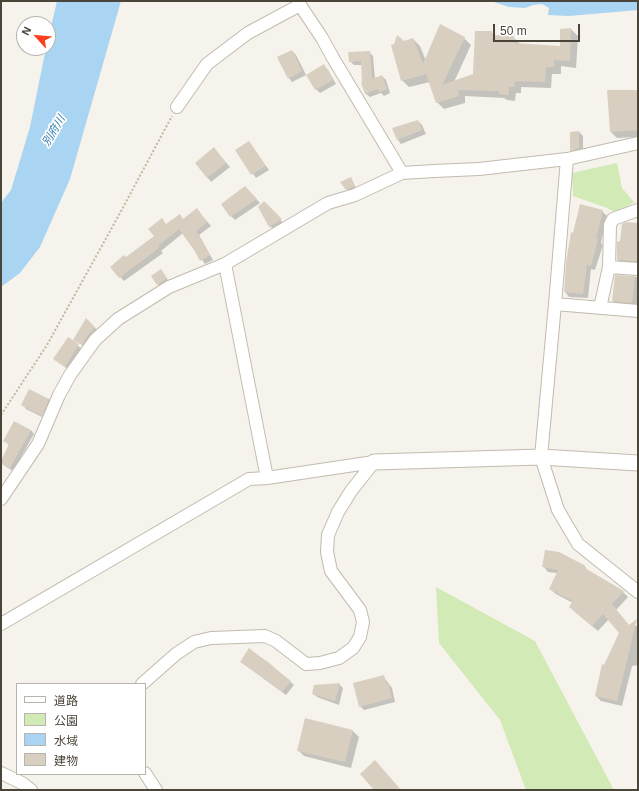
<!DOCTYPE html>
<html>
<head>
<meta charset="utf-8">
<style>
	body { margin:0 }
	#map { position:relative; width:639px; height:791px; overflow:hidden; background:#f6f3ec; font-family:Helvetica,"Noto Sans JP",sans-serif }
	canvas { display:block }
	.frame { position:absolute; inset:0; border:2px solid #4b4439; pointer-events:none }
	.legend { position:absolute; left:16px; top:683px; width:130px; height:92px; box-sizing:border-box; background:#fff; border:1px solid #b7b4b0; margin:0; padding:5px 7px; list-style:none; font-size:12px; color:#4b4439 }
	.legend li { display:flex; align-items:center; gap:8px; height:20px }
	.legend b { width:20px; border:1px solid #b7b4b0 }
	.north { position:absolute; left:16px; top:16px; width:40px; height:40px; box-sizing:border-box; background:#fff; border:1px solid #b7b4b0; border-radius:50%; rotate:297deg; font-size:11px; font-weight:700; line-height:16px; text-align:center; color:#4b4439 }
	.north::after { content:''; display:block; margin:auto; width:14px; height:18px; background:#fc3f1d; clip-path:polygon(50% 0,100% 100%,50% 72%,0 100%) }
	.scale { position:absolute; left:493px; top:24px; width:87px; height:18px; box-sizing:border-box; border:2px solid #4b4439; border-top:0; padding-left:5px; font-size:12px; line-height:14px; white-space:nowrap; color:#4b4439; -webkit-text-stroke:3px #fff; paint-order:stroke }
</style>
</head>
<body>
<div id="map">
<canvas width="639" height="791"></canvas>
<div class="frame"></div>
<ul class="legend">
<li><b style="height:5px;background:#fff"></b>道路</li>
<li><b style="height:11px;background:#d2eab5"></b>公園</li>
<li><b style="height:11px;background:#a9d4f2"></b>水域</li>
<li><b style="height:11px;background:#d8cfc1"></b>建物</li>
</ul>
<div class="north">N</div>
<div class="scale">50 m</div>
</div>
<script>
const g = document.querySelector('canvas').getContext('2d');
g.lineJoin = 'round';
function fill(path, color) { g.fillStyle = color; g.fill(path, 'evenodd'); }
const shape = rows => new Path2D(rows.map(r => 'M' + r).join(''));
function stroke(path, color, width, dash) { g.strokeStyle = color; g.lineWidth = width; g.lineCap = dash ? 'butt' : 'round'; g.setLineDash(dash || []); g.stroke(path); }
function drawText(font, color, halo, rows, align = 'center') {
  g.font = font + ' Helvetica,"Noto Sans JP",sans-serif'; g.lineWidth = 3.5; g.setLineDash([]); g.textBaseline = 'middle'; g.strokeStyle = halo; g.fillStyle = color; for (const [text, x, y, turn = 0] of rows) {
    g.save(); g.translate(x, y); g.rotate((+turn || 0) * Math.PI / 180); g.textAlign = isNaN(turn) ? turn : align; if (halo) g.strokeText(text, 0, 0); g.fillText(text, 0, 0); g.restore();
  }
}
const green = shape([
	[617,163,622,188,634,202,626,208,626,214,616,213,607,208,573,196,572,173],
	[436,587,535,641,614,790,526,790,500,720,439,643]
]);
const water = shape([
	[57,1,121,1,70,179,40,247,20,273,1,287,1,203,11,190,30,127,46,48,48,48,48,40],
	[491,1,638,1,638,10,569,16,548,15,549,8,542,4,533,5,525,8,509,7]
]);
const shadow = shape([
	[571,29,578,36,576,68,561,66,561,74,552,74,551,88,521,87,521,93,516,93,515,101,507,100,504,98,465,96,465,103,444,109,437,102,430,82,409,87,402,80,404,42,413,39,420,46,426,61,464,38,471,45,454,82,474,74,491,32,495,36,513,37,520,44,560,47],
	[292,51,296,55,306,75,292,82,289,78],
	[369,52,373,56,375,79,382,76,386,80,390,93,384,96,381,93,370,97,366,94,362,65,354,65,350,61],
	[324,66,328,70,336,84,320,93,316,89],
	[608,91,638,92,638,137,617,138,611,132],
	[418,121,422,125,426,134,401,144,398,140,393,129],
	[579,132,583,136,583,152,575,154,571,150,571,133],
	[249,142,269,170,256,178,237,150],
	[218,153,230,167,211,182,196,163],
	[351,178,356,188,349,191,347,189],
	[249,191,260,203,235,220,231,216],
	[264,202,284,224,274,230,270,226],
	[197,210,211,226,199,235,213,260,205,264,183,233,161,251,163,253,124,281,111,267,126,259,156,237,179,215,184,220],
	[602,211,607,216,601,243,603,245,595,270,591,269,588,298,569,297,565,292,574,234],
	[638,224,638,265,622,264,618,260,621,242],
	[162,272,168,280,159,286,158,284],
	[616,276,638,277,638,306,617,304,613,301],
	[87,320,98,331,85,347,75,340],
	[68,338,82,349,69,370,54,359],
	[49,399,53,403,46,419,26,409,23,405],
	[31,430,34,434,13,471,5,466,1,463,9,445,5,441],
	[584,565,588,572,623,592,628,597,616,610,629,626,633,624,638,627,638,665,632,666,622,706,601,701,596,696,605,666,620,633,609,619,598,631,575,612,573,603,556,594,550,589,557,573,548,572,543,566],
	[249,649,269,663,294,685,286,695,241,662],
	[383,676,392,688,395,702,364,710,360,706],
	[339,684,343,688,339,705,317,697,313,693],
	[353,731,359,737,351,768,304,756,298,750]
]);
const building = shape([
	[440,24,465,37,442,85,473,74,475,31,492,31,492,35,514,36,514,43,560,46,560,29,571,28,570,61,554,60,554,67,546,67,545,82,515,81,514,87,509,87,509,95,499,94,499,91,458,90,459,96,436,103,426,74,401,81,391,45,394,44,397,35,404,41,413,38,423,64],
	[292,50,302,71,288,79,277,57],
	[370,51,372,79,382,75,387,89,379,92,378,89,365,94,361,83,362,82,361,61,349,62,348,52],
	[324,64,333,80,315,90,306,75],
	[607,90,638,90,638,130,610,132],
	[418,120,422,130,397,140,392,128],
	[579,131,579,148,570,151,570,132],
	[249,141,266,166,251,175,235,150],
	[214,147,226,163,207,178,195,163],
	[351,177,355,186,346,190,340,182],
	[245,186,257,199,230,217,221,204],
	[264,201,282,219,269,227,258,207],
	[580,204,603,210,596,239,598,239,591,266,587,265,583,294,564,292,566,263,571,232,573,233],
	[197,208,207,222,196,231,210,255,200,261,194,250,179,229,158,246,159,248,119,278,110,267,124,255,126,257,154,236,148,229,162,218,166,224,180,214,183,219],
	[626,222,638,223,638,260,637,260,636,261,617,260,617,242,620,241,622,224],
	[161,269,167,278,157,285,151,276],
	[615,275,635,276,632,303,612,301],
	[86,318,95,327,87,336,82,345,73,340],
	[68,337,79,344,65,367,53,359],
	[29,389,49,399,42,416,21,405],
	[14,421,31,430,10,468,1,463,1,461,9,444,3,441],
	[545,550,559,552,584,565,583,567,624,591,612,604,629,625,637,619,617,701,595,696,602,664,604,665,619,633,603,614,592,626,569,607,573,601,549,589,558,570,542,567],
	[249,648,291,681,282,692,261,676,240,662],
	[384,675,386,683,388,683,392,698,359,707,353,683],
	[340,683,335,701,312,694,314,685],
	[305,718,353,730,345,762,297,751],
	[375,760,401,790,374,790,360,774]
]);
const path = shape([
	[1,415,47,345,119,215,172,116]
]);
const minor = shape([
	[177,107,207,64,248,33,300,5,322,38,333,58,402,173],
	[567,159,555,304,541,457,558,510,578,544,638,592],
	[225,264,267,478],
	[609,267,638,269],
	[555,304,638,311],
	[600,308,609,267,610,225,613,219,638,210],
	[1,499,38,444,59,395,70,375,95,340,118,319,169,287,225,264,328,203,355,195,402,173,434,171,479,169,567,159,638,143],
	[1,624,249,479,267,478,374,462],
	[142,684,176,654,194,642,211,638,265,636,276,641,306,664,320,663,339,658,353,648,360,637,363,622,360,610,331,571,327,552,328,535,338,512,351,491,374,462],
	[1,773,22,783,31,790],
	[145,773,156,790]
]);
const tertiary = shape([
	[374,462,541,457,638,463]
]);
const waterNames = [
	["別府川",54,131,-59]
];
fill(green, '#d2eab5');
fill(water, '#a9d4f2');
fill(shadow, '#0003');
fill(building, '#d8cfc1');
stroke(minor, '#c2bbae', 14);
stroke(tertiary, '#c2bbae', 17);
stroke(path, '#c4b79f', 2, [2, 2]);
stroke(minor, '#fff', 12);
stroke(tertiary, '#fff', 15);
drawText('italic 11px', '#2e7ab2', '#fff', waterNames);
</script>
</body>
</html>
